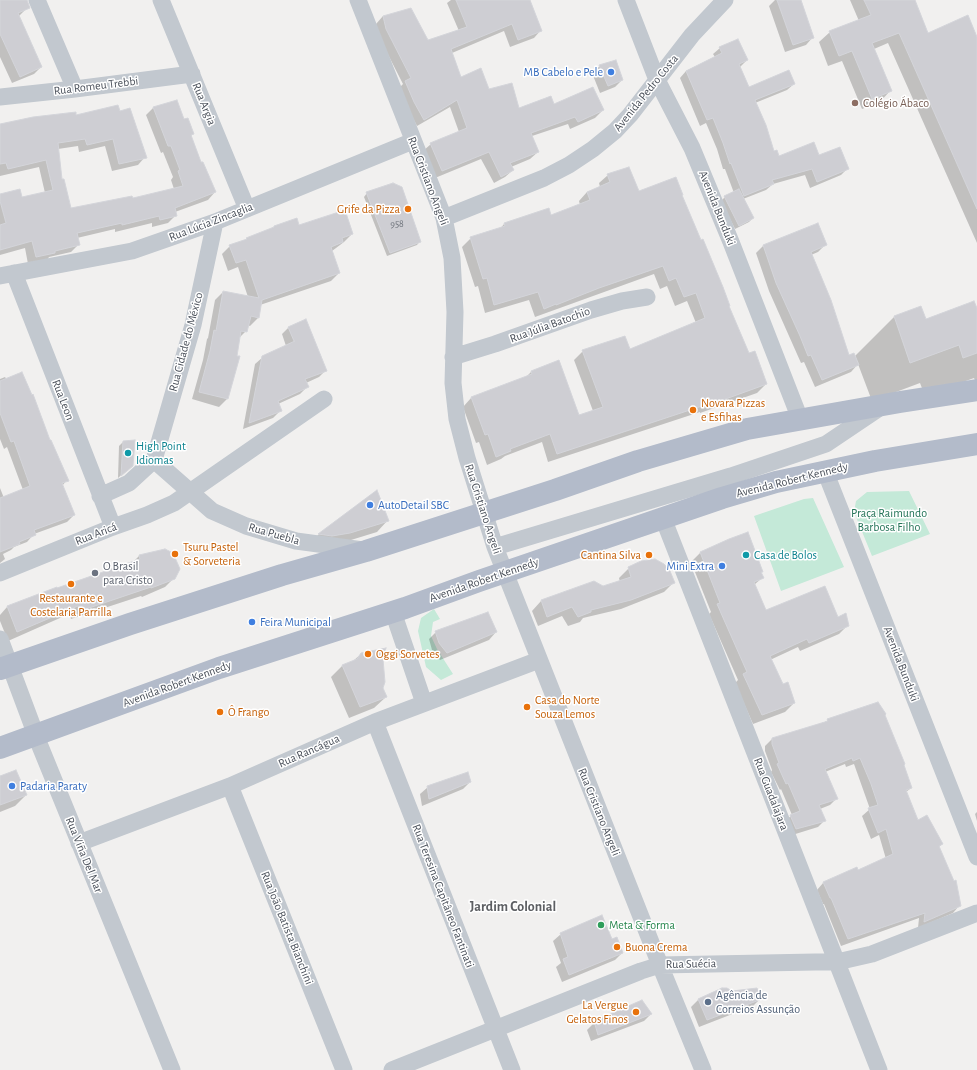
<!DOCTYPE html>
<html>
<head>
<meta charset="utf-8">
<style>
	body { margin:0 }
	canvas { display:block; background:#f1f0ef }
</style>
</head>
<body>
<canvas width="977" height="1070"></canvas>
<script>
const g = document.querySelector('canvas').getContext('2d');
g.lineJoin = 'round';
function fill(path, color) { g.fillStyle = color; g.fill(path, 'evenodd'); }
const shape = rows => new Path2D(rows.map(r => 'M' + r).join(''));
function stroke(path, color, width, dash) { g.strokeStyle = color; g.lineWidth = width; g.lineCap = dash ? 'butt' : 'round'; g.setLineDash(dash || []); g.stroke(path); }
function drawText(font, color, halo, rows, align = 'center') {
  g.font = font + ' "Alegreya Sans",sans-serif'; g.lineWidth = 3; g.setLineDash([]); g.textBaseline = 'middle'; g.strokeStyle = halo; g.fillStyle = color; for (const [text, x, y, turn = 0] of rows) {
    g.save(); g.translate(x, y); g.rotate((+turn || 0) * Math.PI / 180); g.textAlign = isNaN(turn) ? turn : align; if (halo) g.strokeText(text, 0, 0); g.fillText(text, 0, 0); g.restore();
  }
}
const green = shape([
	[909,491,930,534,872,556,854,512,856,501,867,492],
	[813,498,844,567,781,591,754,516,804,499],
	[434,609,440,619,433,622,431,636,437,649,453,674,441,680,426,667,418,631,421,618]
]);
const shadow = shape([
	[0,0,22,0,26,9,19,16,41,67,34,74,12,83,0,57],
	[451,0,529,0,541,30,534,38,510,47,504,31,452,53,461,78,489,90,518,109,554,105,603,110,595,118,570,129,568,124,532,136,538,152,530,159,511,167,513,170,505,177,494,183,481,159,435,178,423,151,431,144,459,132,450,107,417,126,398,89,403,84,379,37,376,24,383,16,427,42,459,31,447,3],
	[775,0,800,0,813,37,806,45,785,52,769,6],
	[850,0,881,0,928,34,977,39,977,243,888,43,874,49,890,91,880,102,862,109,842,61,828,66,819,42,830,32,859,21],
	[720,48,747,60,740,67,748,88,794,84,787,90,755,103,773,152,778,157,818,157,847,169,841,175,810,188,805,175,773,184,766,190,743,199,753,218,749,222,735,229,721,201,725,197,734,193,725,169,723,169,717,149,706,123,700,126,680,78,686,71,715,57,713,54],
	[600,66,622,80,615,87,600,93,592,73],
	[153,108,183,120,193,134,191,136,201,163,215,192,208,200,175,212,176,215,168,223,152,227,152,223,115,232,115,229,77,238,78,245,71,252,49,257,47,260,28,264,25,248,0,255,0,195,21,198,45,193,39,167,0,176,0,129,75,116,119,113,145,157,138,165,112,171,105,146,79,152,78,146,58,149,61,181,70,210,132,200,174,189,171,180,173,177,163,152,161,153,146,115],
	[608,175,639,193,681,195,748,355,766,384,757,393,700,413,700,412,548,462,542,442,505,456,501,459,487,465,479,442,476,443,463,407,471,398,526,377,531,372,558,361,578,416,593,411,574,360,583,351,629,350,696,323,687,301,675,306,667,286,660,289,654,274,535,317,529,300,485,313,478,286,475,287,462,247,471,238,500,229,504,224,548,209,551,216,580,205,579,201,587,192,600,187,599,183],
	[367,193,420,241,417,245,387,256,364,197],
	[298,226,352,234,344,242,332,251,339,273,331,281,260,305,258,318,250,326,247,325,246,331,239,338,227,399,219,407,192,399,203,360,207,339,208,338,215,300,223,292,248,297,238,267,228,271,222,254,230,246,272,229],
	[764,245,825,245,818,252,811,255,849,356,854,357,894,317,921,307,925,320,977,311,977,385,974,378,925,396,920,383,872,401,858,364,851,372,815,387,804,362,801,363,769,291,756,253],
	[289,327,326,370,319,377,306,383,307,387,300,394,278,404,280,411,273,418,243,429,255,364,263,357,286,346,282,334],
	[5,377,50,442,67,480,62,486,74,515,67,522,34,534,27,542,14,547,11,550,3,554,5,559,0,563,0,488,4,498,23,490,7,447,4,449,0,439,0,379],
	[123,442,128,469,118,478,119,446],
	[376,491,388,520,377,532,338,544,308,545,318,535],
	[729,540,762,572,761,573,762,578,754,585,766,611,848,625,839,634,800,651,798,647,770,660,782,685,794,703,785,712,753,724,735,683,738,680,709,614,711,612,691,562,700,553],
	[139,556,174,578,165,587,142,597,141,596,71,619,69,614,8,641,0,621,0,615,7,607,133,562],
	[629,568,674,582,664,592,621,609,583,618,580,622,568,626,562,616,538,626,532,611,541,601,603,587,620,582,619,578],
	[436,632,496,632,489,640,440,660,432,650,429,639],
	[361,654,382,659,382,688,386,697,374,708,349,718,331,677,342,666,353,661],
	[884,715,911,788,906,792,917,822,942,844,939,847,959,906,953,913,918,928,919,918,841,946,824,904,823,904,817,890,823,883,857,868,858,871,886,859,879,835,871,839,862,816,870,809,854,764,846,767,845,764,825,772,836,799,830,805,820,809,825,820,818,827,789,836,784,822,792,815,781,789,780,790,771,772,772,770,765,751,765,746,772,739,825,722,828,720],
	[0,777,26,795,15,806,0,812],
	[470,782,463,789,422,806,420,794,428,787],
	[977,812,977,821,975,814],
	[561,934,611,940,622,953,615,960,562,982,556,967,561,963,553,941],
	[731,992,760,999,753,1006,699,1027,691,1007,698,1000],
	[651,1014,644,1021,591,1041,587,1030,595,1022]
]);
const building = shape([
	[0,0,27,0,30,8,18,13,42,67,20,77,0,34,0,0],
	[456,0,530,0,542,31,518,40,512,24,451,49,461,77,481,68,489,89,512,83,519,108,551,96,554,104,593,87,604,110,578,122,575,117,531,133,539,152,510,163,514,170,501,177,489,152,442,171,430,143,467,128,457,100,424,120,414,102,405,81,411,78,386,29,383,16,411,8,428,40,467,27,456,0],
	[777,0,801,0,814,38,793,45,777,0],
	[864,0,915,0,928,33,968,15,977,37,977,209,899,33,872,43,892,91,872,99,852,51,839,56,829,31,871,15,864,0],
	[738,39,748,60,739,64,749,87,789,70,795,84,755,100,766,125,774,151,777,150,779,156,814,142,819,155,840,147,849,169,817,182,812,169,772,180,774,184,744,196,731,163,730,164,723,143,713,118,707,120,686,71,722,53,719,47,738,39],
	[616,60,623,80,608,86,599,65,616,60],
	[177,100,184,119,188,118,194,134,191,135,201,162,203,162,216,192,175,208,177,216,160,220,159,216,122,225,122,223,77,233,80,245,55,251,55,253,36,257,32,241,0,250,0,225,6,223,0,201,0,194,20,189,22,197,53,190,46,160,8,169,6,163,0,164,0,124,33,117,76,112,76,115,118,105,120,111,130,108,147,158,119,164,113,139,87,145,85,139,58,143,62,179,64,179,71,208,132,196,133,198,183,186,178,171,180,170,171,146,168,146,153,107,177,100],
	[629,167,639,191,676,177,683,195,682,195,701,240,703,239,723,287,730,306,729,306,749,353,755,351,767,384,709,405,708,404,557,454,550,434,510,449,511,451,496,457,488,434,485,435,471,397,532,374,531,371,559,360,579,415,603,407,582,350,625,336,630,349,705,318,696,293,684,297,676,278,669,281,663,266,599,288,556,305,556,304,544,309,538,292,494,305,487,278,483,279,470,237,505,226,504,223,549,208,551,215,590,200,587,192,610,182,607,174,629,167],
	[393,183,402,187,421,242,390,253,366,192,393,183],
	[739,189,754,218,739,226,724,196,739,189],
	[345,210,353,234,342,238,343,242,331,247,340,273,262,300,259,318,251,316,247,332,241,331,237,356,240,356,228,399,199,392,210,351,214,330,216,331,223,291,259,298,246,260,236,263,229,245,247,239,246,238,274,227,274,226,297,218,299,225,345,210],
	[818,223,827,245,811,252,831,300,849,355,854,353,859,365,822,380,811,355,808,356,800,336,776,283,763,245,818,223],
	[974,301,977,308,977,353,963,358,959,345,910,363,894,316,921,306,926,319,974,301],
	[306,319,327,371,305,379,309,387,278,401,282,411,249,423,262,356,295,341,294,341,288,327,306,319],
	[22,372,32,395,33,394,50,440,51,440,69,481,62,483,75,515,34,530,36,535,19,542,20,544,0,552,0,498,30,486,14,441,11,442,0,413,0,381,22,372],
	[135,440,133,466,121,476,123,441,135,440],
	[377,490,389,521,350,533,332,536,318,534,377,490],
	[748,532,763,572,761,572,764,578,754,582,766,610,825,586,838,617,846,613,849,626,809,643,807,639,770,656,783,684,788,682,795,703,762,715,743,674,747,672,717,604,720,603,700,552,729,539,748,532],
	[165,549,173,553,180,569,175,579,151,588,151,587,80,611,78,606,17,632,7,606,57,587,57,588,140,559,139,555,165,549],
	[655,559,664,564,670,571,675,583,631,600,591,610,591,612,578,617,572,607,547,617,541,600,594,581,603,586,631,577,628,567,641,561,655,559],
	[488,612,497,632,447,653,439,643,435,631,488,612],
	[386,648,383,659,385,682,383,688,387,697,360,707,342,665,357,659,361,653,386,648],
	[878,702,886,714,885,715,905,764,904,765,912,788,906,790,918,820,927,815,943,844,939,846,954,881,956,880,961,906,924,922,925,913,848,939,831,898,830,898,823,882,857,867,858,870,893,854,886,829,878,833,868,808,878,805,871,784,860,758,853,761,852,758,825,769,838,799,819,805,826,821,796,829,790,815,800,811,788,783,786,784,777,764,779,763,772,744,772,738,828,721,827,719,878,702],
	[16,770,27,795,0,805,0,776,16,770],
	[468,772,471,782,429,799,427,786,468,772],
	[602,915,612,939,617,937,623,953,569,975,563,959,568,957,560,933,602,915],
	[722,988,727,988,732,991,757,988,762,999,707,1020,698,999,722,988],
	[642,1000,652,1014,598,1035,594,1021,642,1000]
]);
const minor = shape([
	[37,0,75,89],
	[161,0,247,209],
	[358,0,444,218,452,258,455,312,453,383,457,419,467,458,495,547,660,965,703,1070],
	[626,0,657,80,692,148,731,242,800,419],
	[0,97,75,89,192,74],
	[444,218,544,178,569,165,593,149,615,131,630,115,692,35,725,0],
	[14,273,113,527],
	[0,276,132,251,215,222,413,141],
	[453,357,495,344,591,310,622,301,647,297],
	[154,460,193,325,215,222],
	[154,460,212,511,246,526,296,541,363,550],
	[825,471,977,857],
	[100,496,129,483,154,460],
	[663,518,879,1070],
	[495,547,731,476,826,444,881,407],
	[0,573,113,527,147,515,174,503,324,399],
	[393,612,424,703],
	[0,639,40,746,172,1070],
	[375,722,512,1070],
	[230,786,344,1070],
	[79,843,230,786,375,722,539,660],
	[392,1070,641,971,660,965,815,962,837,962,872,954,977,913]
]);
const major = shape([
	[0,669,130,624,282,575,366,551,555,490,638,461,747,429,900,402,977,390],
	[0,748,219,668,405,608,479,581,722,498,776,482,875,461,977,444]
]);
const markers = [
	[611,72,4,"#3f7fe0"],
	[855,103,4,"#8d6e63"],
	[408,209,4,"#e8710a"],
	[693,410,4,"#e8710a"],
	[128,453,4,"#0f9aa8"],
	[370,505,4,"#3f7fe0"],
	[175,554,4,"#e8710a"],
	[649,555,4,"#e8710a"],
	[746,555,4,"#0f9aa8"],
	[722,566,4,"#3f7fe0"],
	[95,573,4,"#6b7280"],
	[71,584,4,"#e8710a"],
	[252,622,4,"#3f7fe0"],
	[368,654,4,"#e8710a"],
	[527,707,4,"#e8710a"],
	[220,712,4,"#e8710a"],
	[12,786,4,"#3f7fe0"],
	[601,925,4,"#2e9e5b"],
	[617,947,4,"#e8710a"],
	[708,1002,4,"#5c6f8a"],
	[636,1012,4,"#e8710a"]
];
const numberNames = [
	["958",397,224]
];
const shopNames = [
	["MB Cabelo e Pele",603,72,"right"],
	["AutoDetail SBC",378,505],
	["Mini Extra",714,566,"right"],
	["Feira Municipal",260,622],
	["Padaria Paraty",20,786]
];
const streetNames = [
	["Rua Romeu Trebbi",96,86,-7],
	["Avenida Pedro Costa",646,93,-51],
	["Rua Argia",204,104,68],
	["Rua Cristiano Angeli",428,181,69],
	["Avenida Bunduki",717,208,68],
	["Rua Lúcia Zincaglia",211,222,-21],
	["Rua Júlia Batochio",550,325,-20],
	["Rua Cidade do México",186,342,-75],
	["Rua Leon",63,400,69],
	["Avenida Robert Kennedy",792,480,-14],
	["Rua Cristiano Angeli",483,509,72],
	["Rua Aricá",96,534,-21],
	["Rua Puebla",274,534,16],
	["Avenida Robert Kennedy",484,580,-19],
	["Avenida Bunduki",901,664,69],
	["Avenida Robert Kennedy",177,684,-20],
	["Rua Rancágua",309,751,-24],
	["Rua Guadalajara",771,794,69],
	["Rua Cristiano Angeli",599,812,68],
	["Rua Viña Del Mar",84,855,68],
	["Rua Teresina Capitâneo Fantinati",443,896,69],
	["Rua João Batista Bianchini",287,928,68],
	["Rua Suécia",691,964,-1]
];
const educationNames = [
	["Colégio Ábaco",863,103]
];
const foodNames = [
	["Grife da Pizza",400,209,"right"],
	["Novara Pizzas",701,403],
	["e Esfihas",701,417],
	["Tsuru Pastel",183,547],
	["& Sorveteria",183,561],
	["Cantina Silva",641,555,"right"],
	["Restaurante e",71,598,"center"],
	["Costelaria Parrilla",71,612,"center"],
	["Oggi Sorvetes",376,654],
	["Casa do Norte",535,700],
	["Souza Lemos",535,714],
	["Ô Frango",228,712],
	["Buona Crema",625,947],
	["La Vergue",628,1005,"right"],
	["Gelatos Finos",628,1019,"right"]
];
const cultureNames = [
	["High Point",136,446],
	["Idiomas",136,460],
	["Casa de Bolos",754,555]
];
const parkNames = [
	["Praça Raimundo",889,513],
	["Barbosa Filho",889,527]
];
const worshipNames = [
	["O Brasil",103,566],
	["para Cristo",103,580]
];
const leisureNames = [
	["Meta & Forma",609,925]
];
const serviceNames = [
	["Agência de",716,995],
	["Correios Assunção",716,1009]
];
const quarterNames = [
	["Jardim Colonial",513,907]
];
fill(green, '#c4e9d8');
fill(shadow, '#0003');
fill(building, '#ceced3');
stroke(building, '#d4d5da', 1);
stroke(minor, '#c2c8cf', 17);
stroke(major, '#b3bbca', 22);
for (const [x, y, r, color] of markers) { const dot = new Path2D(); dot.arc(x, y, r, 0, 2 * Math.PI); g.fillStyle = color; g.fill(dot); stroke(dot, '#fff', 1.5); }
drawText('10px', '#6b7078', null, numberNames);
drawText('12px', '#366cbe', '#fff', shopNames, 'left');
drawText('12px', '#4a505a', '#fff', streetNames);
drawText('12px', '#785e54', '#fff', educationNames, 'left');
drawText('12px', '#c56008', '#fff', foodNames, 'left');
drawText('12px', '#0d838f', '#fff', cultureNames, 'left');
drawText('12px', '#237357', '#fff', parkNames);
drawText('12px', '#5b616d', '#fff', worshipNames, 'left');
drawText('12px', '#27864d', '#fff', leisureNames, 'left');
drawText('12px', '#4e5e75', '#fff', serviceNames, 'left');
drawText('bold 14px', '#5d5f63', '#fff', quarterNames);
</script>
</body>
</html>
